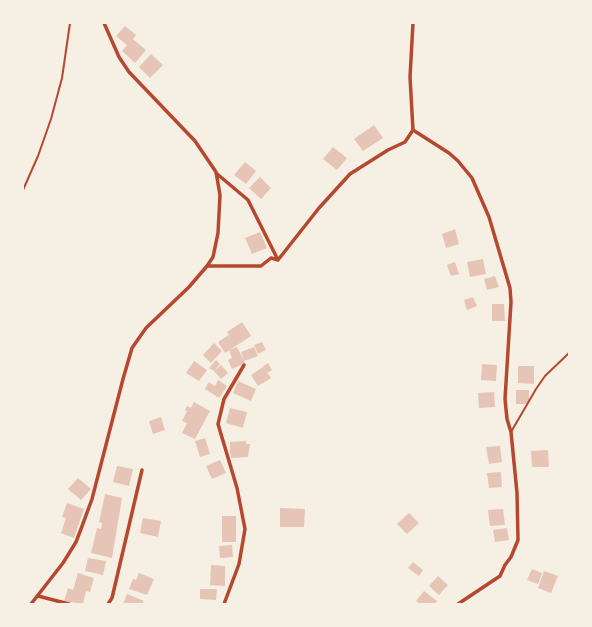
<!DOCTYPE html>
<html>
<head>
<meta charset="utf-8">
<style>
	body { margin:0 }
	#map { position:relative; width:592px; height:627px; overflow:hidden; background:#f6efe4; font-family:"Golos Text",sans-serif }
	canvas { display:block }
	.frame { position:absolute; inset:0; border:24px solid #f6efe4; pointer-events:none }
</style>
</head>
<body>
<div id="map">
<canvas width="592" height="627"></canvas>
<div class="frame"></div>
</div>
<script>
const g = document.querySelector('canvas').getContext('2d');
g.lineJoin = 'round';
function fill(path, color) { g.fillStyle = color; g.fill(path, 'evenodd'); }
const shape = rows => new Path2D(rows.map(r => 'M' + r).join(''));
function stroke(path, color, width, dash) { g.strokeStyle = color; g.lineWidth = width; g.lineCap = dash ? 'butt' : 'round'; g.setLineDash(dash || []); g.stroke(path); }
const building = shape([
	[125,26,136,35,133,39,146,50,135,63,122,51,127,45,116,36],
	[151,54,163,65,150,78,139,67],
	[374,125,383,138,363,151,354,139],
	[333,147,347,158,337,170,323,159],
	[245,162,256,171,246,184,234,175],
	[260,177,271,188,261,199,249,188],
	[455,229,459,244,446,248,442,234],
	[260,232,267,248,252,254,245,238],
	[483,259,486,274,470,277,467,262],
	[455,262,459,274,451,276,447,265],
	[495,276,499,287,487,290,484,279],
	[473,297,477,306,467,310,464,300],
	[492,304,504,304,505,321,492,321],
	[242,322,251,336,225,353,218,342,229,335,227,332],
	[262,342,266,350,258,354,254,345],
	[214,343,222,351,211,363,203,355],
	[237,347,245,363,232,369,228,360,232,358,229,350],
	[254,347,258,356,244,361,241,352],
	[216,360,220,364,214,371,209,368],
	[194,361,207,370,199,381,186,373],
	[268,363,272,370,267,373,263,366],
	[482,364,497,365,496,381,481,380],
	[221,365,228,373,221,379,214,371],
	[518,366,534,366,534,384,518,383],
	[263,367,271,378,258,386,251,375],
	[218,380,227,386,219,398,205,389,209,382,215,386],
	[238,381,256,389,251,401,233,393],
	[516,390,529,390,529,404,516,404],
	[494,392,495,407,479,408,478,393],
	[194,402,210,411,195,439,182,433,187,423,182,421,187,411,185,410,187,406,191,408],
	[230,408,247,412,243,428,226,423],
	[161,417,165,430,153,434,149,421],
	[205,438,210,454,200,457,195,441],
	[246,441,246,444,250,444,248,457,231,458,231,454,238,454,230,454,230,442],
	[500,446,502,462,489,464,486,447],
	[548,450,549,467,532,467,531,451],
	[220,460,226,473,212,479,206,466],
	[117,466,133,469,129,486,113,482],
	[501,472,502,487,489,488,487,473],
	[78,478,91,489,81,500,68,489],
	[105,494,122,498,112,558,91,553,97,528,101,529,102,523,99,522],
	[67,503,84,509,74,538,61,533,66,518,62,517],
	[280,508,305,509,304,527,280,527],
	[503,509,505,525,490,526,488,510],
	[409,513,419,523,407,534,397,524],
	[222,516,236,516,236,542,222,542],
	[143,518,161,521,158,537,140,533],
	[507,528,509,540,495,542,493,530],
	[232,545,233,557,220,558,219,546],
	[88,558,106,561,103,575,85,571],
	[413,562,423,570,419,576,408,568],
	[211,565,225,566,225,586,210,585],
	[532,569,542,573,538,584,527,580],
	[544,571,558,576,551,593,538,588],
	[78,573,94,578,90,592,86,591,83,604,64,601,68,588,73,590],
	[139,573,154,579,147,595,129,589,133,579,136,580],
	[438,576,448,585,439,595,429,586],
	[200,589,217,589,216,600,200,599],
	[424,591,437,601,435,604,420,604,416,601],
	[127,594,144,601,142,604,123,604]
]);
const service = shape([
	[23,190,38,156,51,119,62,78,70,23],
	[511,432,536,389,545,376,569,353]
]);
const minor = shape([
	[413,23,410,77,413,130,449,153,458,161,472,178,489,217,510,288,511,302,505,399,507,419,511,432,517,493,518,540,511,557,505,565,500,576,458,604],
	[278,260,319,208,350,174,388,150,405,142,413,130],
	[207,266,261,266,271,258,278,260,248,200,216,173],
	[38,596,69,604],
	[31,604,63,563,76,542,81,529,92,499,123,379,132,348,146,328,189,287,207,266,213,257,218,233,220,195,216,172,195,141,129,72,119,57,104,23],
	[108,604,112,598,142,470],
	[224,604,239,564,245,529,237,488,218,424,224,399,244,365]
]);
fill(building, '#e6c5b7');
stroke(service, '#b5482f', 2);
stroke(minor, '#b5482f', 3.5);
</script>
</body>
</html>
